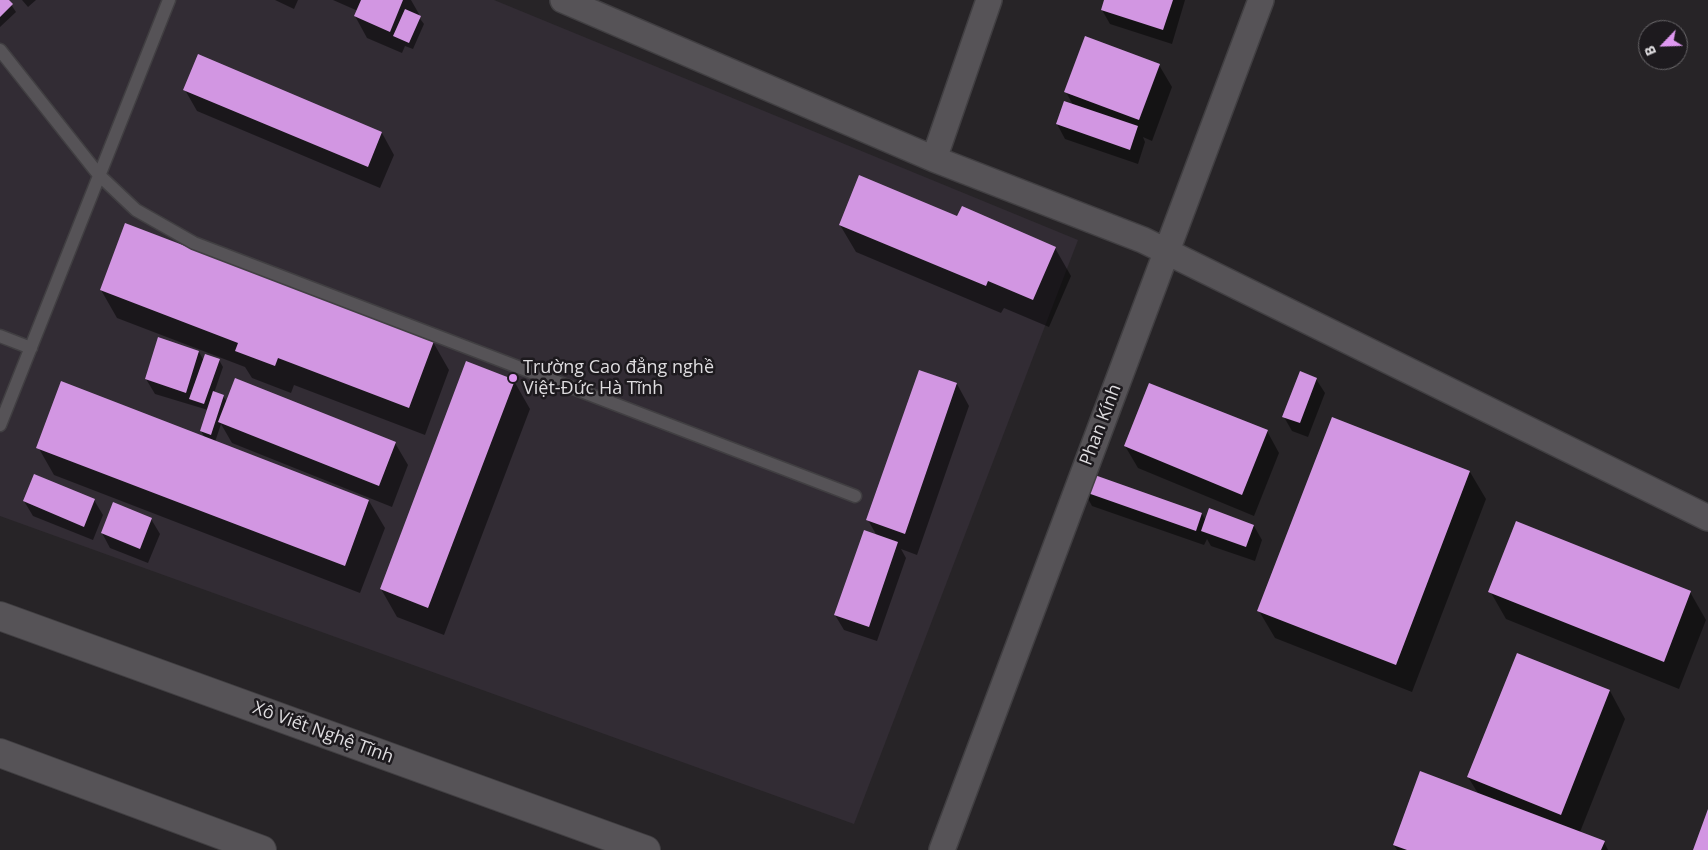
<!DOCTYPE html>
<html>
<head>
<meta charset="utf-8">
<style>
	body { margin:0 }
	#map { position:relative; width:1708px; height:850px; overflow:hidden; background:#272427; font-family:"Open Sans",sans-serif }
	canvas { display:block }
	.north { position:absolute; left:1638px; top:20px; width:50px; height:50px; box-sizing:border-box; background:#1d1a1e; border:1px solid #6a686b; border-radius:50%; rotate:246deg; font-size:14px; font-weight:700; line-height:20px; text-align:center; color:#dedcdf }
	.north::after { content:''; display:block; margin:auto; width:18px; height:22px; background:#df98f1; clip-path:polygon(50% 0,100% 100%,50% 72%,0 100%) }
</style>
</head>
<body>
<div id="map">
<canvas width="1708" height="850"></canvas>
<div class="north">B</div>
</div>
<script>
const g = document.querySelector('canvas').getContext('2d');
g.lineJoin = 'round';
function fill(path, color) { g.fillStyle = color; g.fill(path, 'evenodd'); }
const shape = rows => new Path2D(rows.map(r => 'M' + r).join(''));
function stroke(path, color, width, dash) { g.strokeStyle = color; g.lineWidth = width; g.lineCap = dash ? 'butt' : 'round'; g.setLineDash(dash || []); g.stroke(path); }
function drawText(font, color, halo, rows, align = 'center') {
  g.font = font + ' "Open Sans",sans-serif'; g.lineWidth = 5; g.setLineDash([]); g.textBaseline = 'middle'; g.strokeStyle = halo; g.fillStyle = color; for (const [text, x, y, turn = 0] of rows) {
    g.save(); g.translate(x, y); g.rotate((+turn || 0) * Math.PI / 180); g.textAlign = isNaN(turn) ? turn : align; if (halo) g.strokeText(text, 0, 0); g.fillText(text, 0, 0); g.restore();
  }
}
const built = shape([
	[0,0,494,0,1078,240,854,824,0,516]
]);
const shadow = shape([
	[0,0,8,0,16,12,0,27],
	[22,0,36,0,28,7],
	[275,0,298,0,294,9],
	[333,0,411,0,419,14,418,16,424,24,413,49,405,46,402,53,367,38,355,16,358,11],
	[1105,0,1185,0,1172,44,1110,24,1102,10],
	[1159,65,1172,87,1152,141,1143,137,1145,142,1138,164,1065,139,1057,124,1064,102,1073,105,1066,92],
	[185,90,382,133,394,155,380,188,197,111],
	[958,218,1055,248,1071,276,1049,327,1004,308,1001,313,856,252,840,225],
	[101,290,433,342,449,370,425,435,294,385,291,393,252,378,245,367,117,318],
	[199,352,204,361,219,360,223,367,214,393,223,396,227,402,236,380,395,443,408,465,392,507,232,443,221,424,215,442,369,501,385,528,360,593,54,475,38,447,205,438,201,431,208,410,155,394,146,379],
	[920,371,957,384,969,406,917,555,901,549,906,558,877,641,844,630,835,615,877,536,868,520],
	[1316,379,1325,393,1308,437,1292,431,1284,417],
	[514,381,530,409,444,635,397,617,381,589],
	[1267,431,1279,453,1254,516,1138,468,1125,446],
	[1470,472,1486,499,1412,692,1275,638,1259,611],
	[1084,491,1202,514,1206,521,1254,526,1262,540,1255,561,1211,546,1207,539,1204,545,1092,506],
	[94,500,103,515,93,540,33,516,24,501],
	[151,519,160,534,148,563,110,548,102,533],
	[1490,591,1690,592,1706,620,1679,689,1506,619],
	[1610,691,1625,719,1580,832,1604,842,1608,850,1397,850,1394,845,1479,795,1468,777]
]);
const building = shape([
	[0,0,9,0,13,4,0,17],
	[361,0,403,0,390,32,354,16],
	[1104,0,1173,0,1163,30,1101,10],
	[405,9,421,16,409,43,393,36],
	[1085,36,1160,64,1139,120,1064,92],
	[198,54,382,132,368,167,183,90],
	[1064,101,1138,126,1130,150,1056,124],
	[859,175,957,216,962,206,1056,247,1033,300,988,281,986,286,839,225],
	[125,223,434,341,409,408,278,358,275,366,235,351,238,343,100,290],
	[158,337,199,351,186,393,145,379],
	[205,354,220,359,204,404,189,399],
	[466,361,515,380,428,608,380,589],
	[919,370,957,383,905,534,866,520],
	[1300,371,1317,378,1300,423,1282,417],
	[235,378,396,442,379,486,218,422],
	[61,381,369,500,345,566,36,448],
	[1149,383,1268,430,1242,495,1124,446],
	[213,391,224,395,211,435,200,431],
	[1332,417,1470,471,1396,665,1257,611],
	[1089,473,1202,513,1196,531,1082,491],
	[34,474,95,499,84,527,23,501],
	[113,502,152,518,140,549,101,533],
	[1209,508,1254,525,1246,547,1201,531],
	[1516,521,1691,591,1664,662,1488,592],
	[864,530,898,542,869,627,834,615],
	[1517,653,1610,690,1561,815,1467,777],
	[1420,771,1605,841,1601,850,1407,850,1393,845],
	[1708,809,1708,850,1693,850]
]);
const service = shape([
	[0,50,99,175,136,210,194,243,855,496],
	[0,336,31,348],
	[0,425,169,0]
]);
const minor = shape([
	[563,0,934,159,1143,240,1708,518],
	[934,159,989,0],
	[942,850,1261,0]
]);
const tertiary = shape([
	[0,616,646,850],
	[0,753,262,850]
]);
const markers = [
	[513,378,5,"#df98f1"]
];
const poiNames = [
	["Trường Cao đẳng nghề",523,368],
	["Việt-Đức Hà Tĩnh",523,389]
];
const streetNames = [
	["Phan Kính",1101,425,-69],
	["Xô Viết Nghệ Tĩnh",323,733,20]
];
fill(built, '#322c34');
fill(shadow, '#0007');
fill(building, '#d296e2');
stroke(service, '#413f42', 15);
stroke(minor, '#413f42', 28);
stroke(tertiary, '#413f42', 30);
stroke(service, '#565357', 12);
stroke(minor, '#565357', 25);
stroke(tertiary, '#565357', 28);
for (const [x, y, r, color] of markers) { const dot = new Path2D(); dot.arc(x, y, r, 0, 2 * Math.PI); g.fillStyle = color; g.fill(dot); stroke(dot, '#1d1a1e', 2); }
drawText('18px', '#dedcdf', '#1d1a1e', poiNames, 'left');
drawText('18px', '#dedcdf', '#1d1a1e', streetNames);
</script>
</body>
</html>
